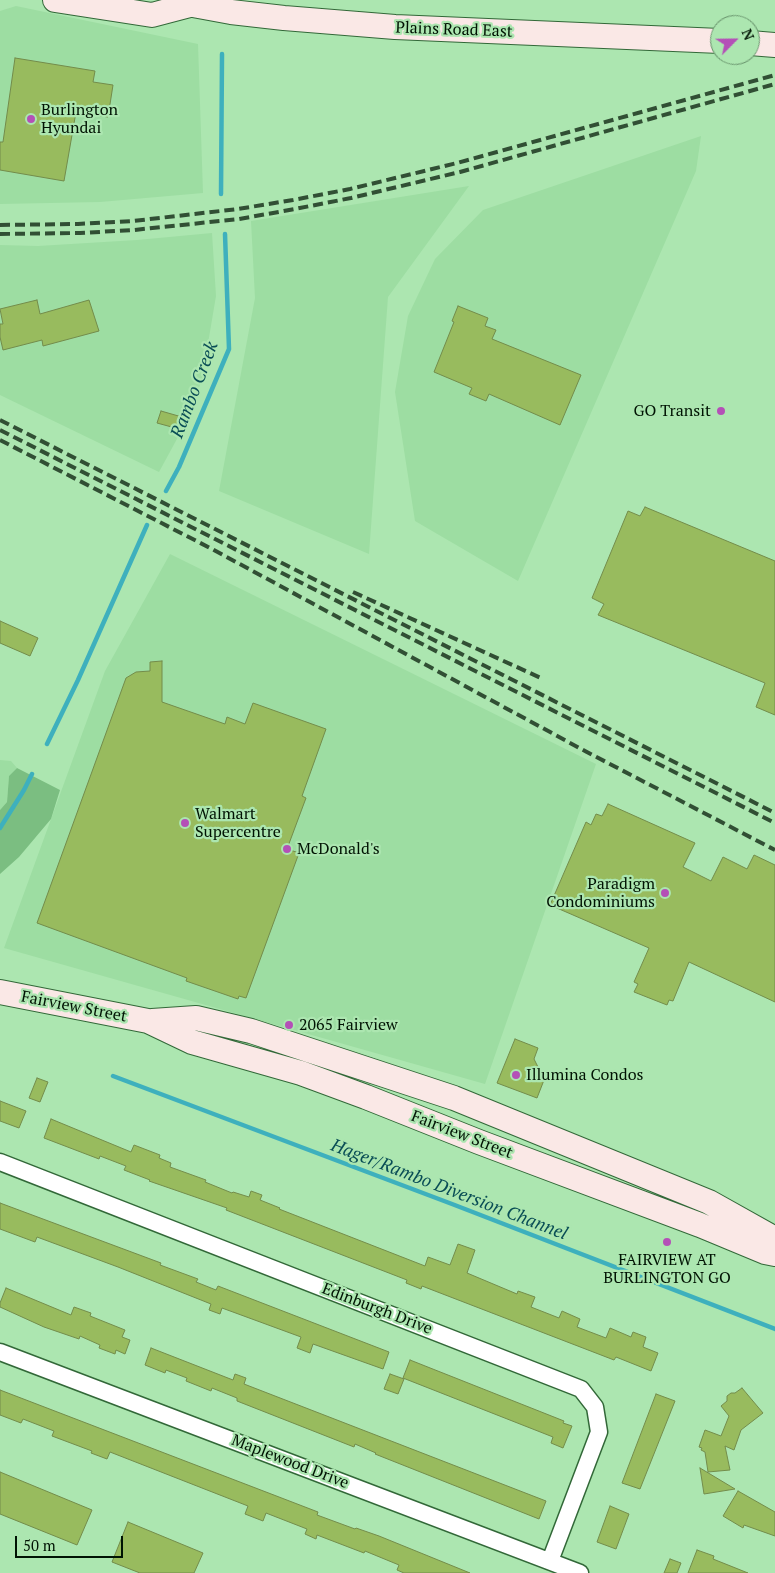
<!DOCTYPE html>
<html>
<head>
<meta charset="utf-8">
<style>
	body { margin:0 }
	#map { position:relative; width:775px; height:1573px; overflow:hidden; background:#ace6b0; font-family:"PT Serif",serif }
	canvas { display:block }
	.north { position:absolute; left:710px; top:15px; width:50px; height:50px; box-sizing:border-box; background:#ace6b0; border:1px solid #67926b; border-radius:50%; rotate:67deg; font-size:14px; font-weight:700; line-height:20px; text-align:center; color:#001303 }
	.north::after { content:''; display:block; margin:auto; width:18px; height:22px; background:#b450b7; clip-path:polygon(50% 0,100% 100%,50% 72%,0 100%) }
	.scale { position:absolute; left:15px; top:1536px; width:108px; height:22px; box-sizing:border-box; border:2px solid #001303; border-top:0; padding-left:6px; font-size:15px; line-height:18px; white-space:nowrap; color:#001303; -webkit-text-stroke:4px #ace6b0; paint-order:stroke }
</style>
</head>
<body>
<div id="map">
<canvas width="775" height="1573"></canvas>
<div class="north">N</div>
<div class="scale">50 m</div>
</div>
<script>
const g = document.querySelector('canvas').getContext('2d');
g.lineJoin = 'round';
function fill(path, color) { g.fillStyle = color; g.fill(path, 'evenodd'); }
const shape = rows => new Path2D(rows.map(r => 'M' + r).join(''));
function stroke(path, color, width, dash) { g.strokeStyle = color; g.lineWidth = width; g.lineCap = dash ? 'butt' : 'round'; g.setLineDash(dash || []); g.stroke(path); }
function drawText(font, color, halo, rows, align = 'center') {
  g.font = font + ' "PT Serif",serif'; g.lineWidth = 4.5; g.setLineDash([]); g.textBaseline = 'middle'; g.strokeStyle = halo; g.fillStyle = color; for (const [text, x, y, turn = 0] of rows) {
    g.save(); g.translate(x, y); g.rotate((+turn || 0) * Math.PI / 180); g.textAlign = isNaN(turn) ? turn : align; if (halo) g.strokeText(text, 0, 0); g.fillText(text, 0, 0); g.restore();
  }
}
const built = shape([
	[16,6,198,44,203,193,100,202,0,204,0,11],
	[701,136,696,171,518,581,415,521,395,392,408,316,435,259,483,210],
	[469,186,388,297,369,554,219,491,255,298,251,221],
	[212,233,216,296,202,379,190,415,159,472,0,395,0,245,38,246,137,240],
	[170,554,596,764,485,1084,4,948,105,671],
	[0,760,11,761,17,768,9,776,7,802,0,810]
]);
const green = shape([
	[17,768,60,790,51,819,19,857,0,874,0,810,7,802,9,776]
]);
const stream = shape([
	[221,194,222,54],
	[166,491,179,467,229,349,225,234],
	[47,744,78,680,147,525],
	[0,828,24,790,32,774],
	[113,1076,452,1204,775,1329]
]);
const building = shape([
	[15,58,95,71,93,82,113,85,108,117,76,112,64,181,0,170,0,142,3,142,15,58],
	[37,300,40,314,89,300,99,331,43,346,42,340,3,350,0,337,0,324,3,324,0,309,37,300],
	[458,306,488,318,485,326,496,330,492,339,581,375,560,425,489,394,486,401,469,394,472,388,434,372,454,322,452,321,458,306],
	[161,411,182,417,179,429,157,423,161,411],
	[645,507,775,561,775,715,756,707,765,683,598,615,604,604,592,598,628,511,640,516,645,507],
	[0,621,38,638,30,656,0,643,0,621],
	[162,661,162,702,225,724,227,717,245,724,253,703,326,729,302,796,306,798,287,849,299,853,246,998,239,996,238,999,186,981,187,978,37,923,126,678,136,672,150,671,150,662,162,661],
	[608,804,695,843,683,867,711,881,723,857,747,869,754,855,775,865,775,1002,689,962,673,1001,669,1000,667,1005,634,992,638,984,634,982,649,948,550,905,586,822,591,825,596,814,602,816,608,804],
	[515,1039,538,1048,534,1059,541,1073,546,1075,537,1098,497,1083,515,1039],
	[37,1078,48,1082,40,1102,29,1098,37,1078],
	[0,1101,26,1111,19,1128,0,1121,0,1101],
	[51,1119,131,1152,134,1145,160,1155,159,1158,171,1163,170,1167,206,1180,205,1182,232,1193,233,1192,249,1197,251,1191,262,1195,260,1200,280,1208,279,1209,425,1266,428,1257,450,1265,458,1244,475,1250,467,1273,517,1294,518,1291,535,1297,531,1307,559,1318,562,1311,580,1319,577,1327,606,1338,610,1328,631,1337,633,1332,646,1337,643,1347,658,1353,651,1371,616,1357,614,1360,422,1286,421,1289,406,1283,407,1280,226,1210,227,1208,149,1181,150,1180,124,1170,126,1166,100,1156,99,1159,44,1138,51,1119],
	[0,1203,161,1263,160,1265,198,1279,196,1282,216,1290,218,1286,389,1352,383,1369,313,1344,310,1353,297,1348,301,1337,222,1308,220,1314,209,1310,211,1304,118,1267,37,1237,35,1242,0,1229,0,1203],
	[6,1288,71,1315,74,1307,91,1313,90,1316,125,1330,122,1337,130,1340,125,1354,116,1350,115,1354,99,1348,100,1345,80,1336,79,1339,44,1327,0,1307,0,1303,6,1288],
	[151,1348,233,1380,235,1374,246,1378,244,1384,546,1501,539,1519,375,1454,376,1453,355,1444,354,1447,237,1401,237,1398,212,1388,211,1391,186,1381,187,1378,166,1370,165,1373,145,1365,151,1348],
	[410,1360,564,1421,563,1423,572,1426,563,1448,551,1443,553,1437,403,1378,410,1360],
	[390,1374,404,1379,398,1394,384,1389,390,1374],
	[742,1388,763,1413,741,1430,734,1450,725,1446,730,1470,708,1472,705,1452,701,1450,702,1448,699,1447,705,1430,721,1436,729,1416,721,1406,727,1401,727,1396,731,1393,735,1393,742,1388],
	[0,1390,279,1497,318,1512,317,1515,355,1529,356,1528,379,1536,470,1573,404,1573,397,1570,399,1565,365,1551,364,1553,317,1535,316,1539,305,1534,307,1529,266,1513,263,1521,245,1514,248,1506,110,1452,107,1459,91,1453,92,1451,52,1436,54,1431,23,1419,21,1423,0,1415,0,1390],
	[656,1394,675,1401,640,1489,622,1483,656,1394],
	[700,1468,735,1489,704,1494,700,1468],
	[0,1472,92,1510,77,1545,0,1514,0,1472],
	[738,1491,775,1512,775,1536,744,1525,743,1528,723,1516,738,1491],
	[610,1506,629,1514,616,1549,597,1542,610,1506],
	[128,1522,203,1553,194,1573,140,1573,112,1562,128,1522],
	[697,1550,714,1556,713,1559,748,1573,688,1573,697,1550],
	[670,1559,681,1563,677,1573,664,1573,670,1559]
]);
const minor = shape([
	[0,1162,581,1389,595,1407,599,1432,550,1561],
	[0,1352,580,1573]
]);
const secondary = shape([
	[55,0,152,15,190,5],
	[177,0,193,5,231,12,284,18,395,27,720,41],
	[750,43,775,45],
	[0,992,148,1021,192,1042,301,1073,366,1097,479,1142,700,1225,765,1252,775,1254],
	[152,1021,196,1018,251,1031,454,1098,709,1202,775,1239]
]);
const rail = shape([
	[0,225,78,224,133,221,238,209,293,200,350,189,457,163,775,75],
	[0,234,80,233,134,230,239,219,295,209,351,198,460,172,775,84],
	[0,420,775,813],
	[0,430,775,823],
	[0,440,212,549,585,751,775,850],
	[353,592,543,679]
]);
const markers = [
	[31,119,5,"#b450b7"],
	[721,411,5,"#b450b7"],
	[185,823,5,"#b450b7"],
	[287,849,5,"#b450b7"],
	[665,893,5,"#b450b7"],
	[289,1025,5,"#b450b7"],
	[516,1075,5,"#b450b7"],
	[667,1242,5,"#b450b7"]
];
const streetNames = [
	["Plains Road East",454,30,2],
	["Fairview Street",74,1007,11],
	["Fairview Street",462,1135,21],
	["Edinburgh Drive",377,1309,21],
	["Maplewood Drive",290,1462,21]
];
const poiNames = [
	["Burlington",41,110],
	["Hyundai",41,128],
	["GO Transit",711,411,"right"],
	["Walmart",195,814],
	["Supercentre",195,832],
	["McDonald's",297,849],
	["Paradigm",655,884,"right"],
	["Condominiums",655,902,"right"],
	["2065 Fairview",299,1025],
	["Illumina Condos",526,1075],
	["FAIRVIEW AT",667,1260,"center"],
	["BURLINGTON GO",667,1278,"center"]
];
const waterNames = [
	["Rambo Creek",195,390,-69],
	["Hager/Rambo Diversion Channel",449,1190,21]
];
fill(built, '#9ddda2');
fill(green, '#7bbe81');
stroke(stream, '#3eb0bd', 4.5);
fill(building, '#98bb5e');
stroke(building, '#738c4b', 1);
stroke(minor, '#326838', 19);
stroke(secondary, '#326838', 26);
stroke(minor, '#fff', 16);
stroke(secondary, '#fae8e6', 24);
stroke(rail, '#314f34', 4, [10, 5]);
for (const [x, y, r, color] of markers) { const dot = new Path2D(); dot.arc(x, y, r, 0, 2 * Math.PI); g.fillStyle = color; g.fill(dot); stroke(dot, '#ace6b0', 2); }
drawText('16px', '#001303', '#ace6b0', streetNames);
drawText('16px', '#001303', '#ace6b0', poiNames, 'left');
drawText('italic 18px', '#094d55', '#ace6b0', waterNames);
</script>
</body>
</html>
